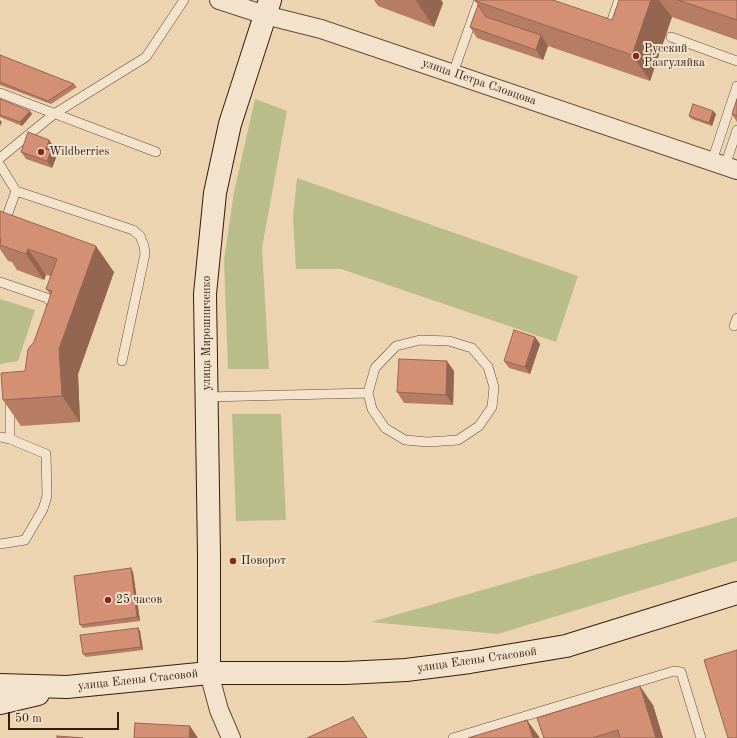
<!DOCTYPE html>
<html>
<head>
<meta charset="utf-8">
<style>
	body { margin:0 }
	#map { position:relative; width:737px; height:738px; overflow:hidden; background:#edd4b0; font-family:"Old Standard TT",serif }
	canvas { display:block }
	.scale { position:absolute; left:8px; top:712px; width:111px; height:18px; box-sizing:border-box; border:2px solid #331d10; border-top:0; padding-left:5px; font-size:12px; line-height:14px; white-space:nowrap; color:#331d10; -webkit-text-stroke:3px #f3e3cc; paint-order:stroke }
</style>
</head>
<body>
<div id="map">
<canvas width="737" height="738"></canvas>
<div class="scale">50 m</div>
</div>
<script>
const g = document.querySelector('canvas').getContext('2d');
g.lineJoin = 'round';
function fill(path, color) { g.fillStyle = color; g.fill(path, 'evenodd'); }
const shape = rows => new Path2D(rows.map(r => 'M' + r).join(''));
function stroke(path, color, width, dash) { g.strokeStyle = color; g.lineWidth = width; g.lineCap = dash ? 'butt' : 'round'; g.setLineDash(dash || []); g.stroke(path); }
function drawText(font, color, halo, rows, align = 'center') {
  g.font = font + ' "Old Standard TT",serif'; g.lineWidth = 4; g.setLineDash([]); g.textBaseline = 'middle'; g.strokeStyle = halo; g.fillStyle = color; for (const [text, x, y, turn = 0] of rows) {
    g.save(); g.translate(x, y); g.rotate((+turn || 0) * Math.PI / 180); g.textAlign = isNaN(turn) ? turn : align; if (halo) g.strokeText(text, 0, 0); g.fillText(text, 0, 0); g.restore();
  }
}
const green = shape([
	[255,99,287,111,262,248,269,369,228,369,224,260,234,192],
	[297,178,578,276,556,342,341,269,296,269,293,217],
	[0,299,35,310,18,361,0,364],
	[232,414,281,414,286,520,236,521],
	[737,517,737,561,498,634,371,622]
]);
const lane = shape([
	[612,20,619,0],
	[671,37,737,61],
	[453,73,479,0],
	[0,93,156,152],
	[0,158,54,114,146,57,184,0],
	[712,161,737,86],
	[0,165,16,191,0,235],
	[725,166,737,130],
	[16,191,133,230,140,236,144,246,145,254,122,361],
	[0,282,47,298,51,302,52,307,51,311],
	[734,326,737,318],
	[207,397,368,393,375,368,396,346,420,340,449,341,472,348,488,367,494,387,492,407,479,426,458,440,428,442,405,440,385,428,372,409,368,393],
	[0,437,10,439],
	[0,544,25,540,43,509,47,496,46,454,10,439,10,397],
	[453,738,674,671,681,672,701,738]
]);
const street = shape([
	[219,0,265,15,321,29,737,170],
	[209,673,219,710,231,738]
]);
const secondary = shape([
	[209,673,209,556,205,294,215,193,230,124,270,0],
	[0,685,67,687,209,673,345,673,406,670,470,662,566,646,737,593],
	[0,703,38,694]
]);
const wall = shape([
	[374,0,441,0,443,3,434,27,378,6],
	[619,0,737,0,737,40,672,17,650,81,548,46,543,60,477,38,470,27,478,5,475,1,612,20],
	[0,55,74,84,77,87,51,104,0,85],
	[0,99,32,114,22,126,0,117],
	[737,99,737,122,732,114],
	[713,111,716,114,712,126,692,119,689,116],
	[49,140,54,147,52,153,56,158,52,168,26,159,21,152],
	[0,211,114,272,78,374,80,422,21,426,3,400,25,371,34,342,51,295,46,289,51,276,46,275,44,280,17,270,12,262,8,261,0,249],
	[535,337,540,344,530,374,509,368,504,361],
	[454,371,453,405,404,403,397,392],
	[133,572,140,621,83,628,80,625],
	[138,628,140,631,143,650,86,657,83,654],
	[653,705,663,738,544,738]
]);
const shadedWall = shape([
	[417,0,441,0,443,3,434,27,416,1],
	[651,0,659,0,672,17,650,81,632,55],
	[541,35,548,46,543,60,536,50],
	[30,111,32,114,22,126,20,122],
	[713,111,716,114,712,126,709,123],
	[0,120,2,122,0,126],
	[49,140,54,147,52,153,56,158,52,168,47,161,46,149],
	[96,246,114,272,78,374,80,422,62,396,59,349],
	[28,249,46,275,44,280,26,254],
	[535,337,540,344,530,374,525,367],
	[447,361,454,371,453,405,446,395],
	[131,568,133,572,140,621,137,617],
	[138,628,140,631,143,650,141,647],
	[640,686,653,705,663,738,656,738],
	[527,720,540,738,533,738],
	[190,726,198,738,189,738]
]);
const building = shape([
	[475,0,553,0,612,20,619,0,651,0,632,55,475,1,475,0],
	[678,0,737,0,737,20,678,0],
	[478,5,486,17,541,35,536,50,470,27,478,5],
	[0,55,74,84,48,101,0,82,0,55],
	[0,99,30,111,20,122,0,115,0,99],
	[737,99,737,116,732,114,737,99],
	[693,104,713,111,709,123,689,116,693,104],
	[28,132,49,140,46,149,51,151,47,161,21,152,28,132],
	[0,211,96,246,59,349,62,396,3,400,1,373,25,371,28,349,34,342,52,291,46,289,57,259,28,249,26,254,0,245,1,239,0,238,0,211],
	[514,330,535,337,525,367,504,361,514,330],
	[399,359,447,361,446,395,397,392,399,359],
	[131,568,137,617,80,625,74,576,131,568],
	[138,628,141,647,83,654,80,635,138,628],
	[737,650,737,738,728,738,704,660,737,650],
	[640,686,656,738,620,738,618,730,592,738,544,738,537,718,640,686],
	[353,717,367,738,307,738,353,717],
	[527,720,533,738,468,738,527,720],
	[135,723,190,726,189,738,134,738,135,723],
	[57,736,83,738,57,738,57,736]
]);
const markers = [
	[636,56,4,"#8f2418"],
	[41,152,4,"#8f2418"],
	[233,561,4,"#8f2418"],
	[108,600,4,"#8f2418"]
];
const poiNames = [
	["Русский",644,49],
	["Разгуляйка",644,63],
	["Wildberries",49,152],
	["Поворот",241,561],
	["25 часов",116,600]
];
const streetNames = [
	["улица Петра Словцова",479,82,19],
	["улица Мирошниченко",207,333,-90],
	["улица Елены Стасовой",477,660,-8],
	["улица Елены Стасовой",138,680,-6]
];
fill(green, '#b9bc8b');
stroke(lane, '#624b38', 10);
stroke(street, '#624b38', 20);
stroke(secondary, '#331d10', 24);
stroke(lane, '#f3e3cc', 9);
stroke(street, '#f3e3cc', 18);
stroke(secondary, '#f3e3cc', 22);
fill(wall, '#b67c64');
fill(shadedWall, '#946551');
fill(building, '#d49074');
stroke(building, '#946551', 1);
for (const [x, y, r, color] of markers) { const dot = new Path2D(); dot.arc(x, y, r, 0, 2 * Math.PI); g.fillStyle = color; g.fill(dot); stroke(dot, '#f3e3cc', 1.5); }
drawText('12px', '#331d10', '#f3e3cc', poiNames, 'left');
drawText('12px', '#331d10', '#f3e3cc', streetNames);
</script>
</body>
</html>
